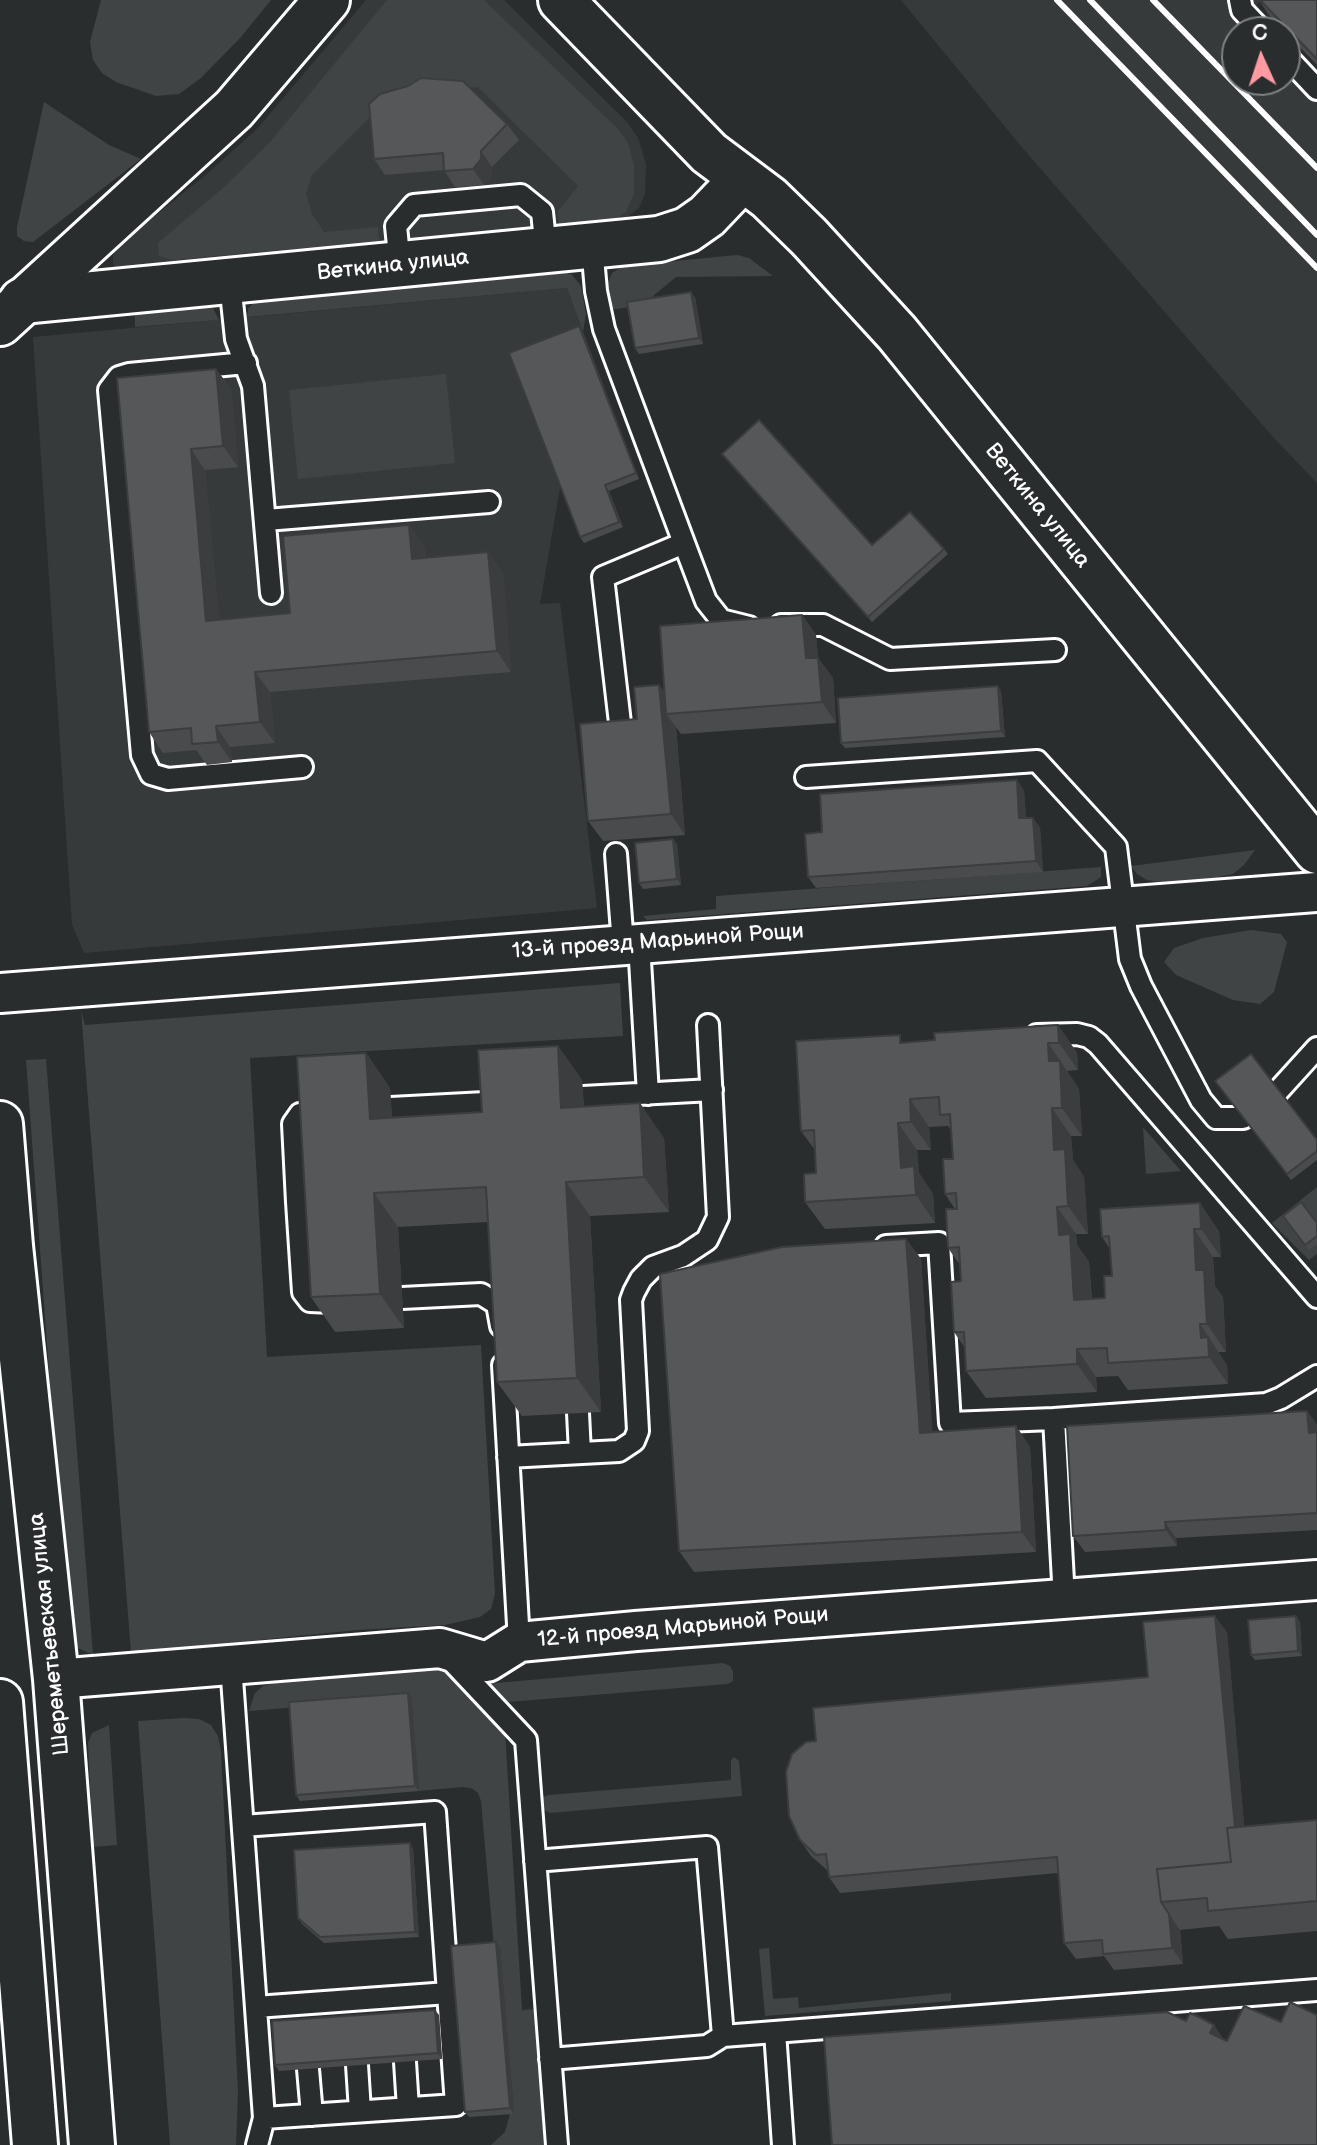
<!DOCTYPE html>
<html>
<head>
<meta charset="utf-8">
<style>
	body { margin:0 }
	#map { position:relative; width:1317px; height:2145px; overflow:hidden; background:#2a2d2e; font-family:"Balsamiq Sans",sans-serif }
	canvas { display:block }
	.north { position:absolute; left:1221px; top:16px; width:80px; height:80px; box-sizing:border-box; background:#2a2d2e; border:2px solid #7f8182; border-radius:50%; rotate:357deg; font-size:22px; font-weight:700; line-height:32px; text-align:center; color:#fff }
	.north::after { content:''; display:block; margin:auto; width:28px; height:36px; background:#ff9aa2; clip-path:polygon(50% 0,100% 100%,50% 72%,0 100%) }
</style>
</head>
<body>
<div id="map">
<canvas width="1317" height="2145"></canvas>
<div class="north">С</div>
</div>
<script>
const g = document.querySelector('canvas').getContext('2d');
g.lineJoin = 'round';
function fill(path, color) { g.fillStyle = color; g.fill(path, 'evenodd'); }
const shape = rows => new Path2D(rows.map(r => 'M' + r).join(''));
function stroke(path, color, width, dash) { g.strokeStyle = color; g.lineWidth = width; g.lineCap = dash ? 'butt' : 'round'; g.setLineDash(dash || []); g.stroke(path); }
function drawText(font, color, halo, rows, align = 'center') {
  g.font = font + ' "Balsamiq Sans",sans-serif'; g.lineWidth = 7; g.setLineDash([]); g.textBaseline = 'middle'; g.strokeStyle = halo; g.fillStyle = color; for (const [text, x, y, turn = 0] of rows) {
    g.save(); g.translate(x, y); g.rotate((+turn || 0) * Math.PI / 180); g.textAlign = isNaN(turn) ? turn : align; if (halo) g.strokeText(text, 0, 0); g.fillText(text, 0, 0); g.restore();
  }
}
const built = shape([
	[366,0,504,0,627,122,638,138,646,164,645,194,639,208,619,223,119,270,113,264,113,256,119,245,208,173,257,129],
	[901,0,1261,0,1253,9,1276,32,1237,32,1237,80,1285,80,1285,41,1317,74,1317,483,1273,437,1020,145],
	[567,288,583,332,514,359,561,482,540,604,560,603,597,908,84,953,72,924,33,337]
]);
const green = shape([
	[101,0,271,0,241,37,201,78,179,94,156,96,116,82,102,73,93,60,90,42],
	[387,0,484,0,618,129,628,143,634,166,634,194,626,212,617,218,607,220,559,225,558,211,578,186,478,87,396,91,312,175,306,193,312,214,324,232,378,227,379,241,172,260,159,256,158,243,223,188,270,142],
	[44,102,109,145,141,159,33,242,24,241,17,236,17,227],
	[737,255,749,258,773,276,676,277,653,296,654,304,608,310,607,284,612,273,623,266],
	[562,270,572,275,581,286,586,314,583,332,567,288,247,317,248,309,257,299],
	[201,304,213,308,219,320,135,327,135,310],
	[446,374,455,463,298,479,289,390],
	[1255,850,1244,865,1233,874,1214,878,1159,882,1147,880,1137,874,1131,866],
	[1101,867,1101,877,1087,886,647,920,643,916,716,909,716,896],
	[1251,930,1281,934,1287,942,1274,992,1260,1004,1233,1000,1176,975,1164,962,1174,948,1203,938],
	[620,983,623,1036,250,1058,267,1357,481,1345,495,1594,491,1609,480,1617,445,1625,357,1630,131,1653,81,1010,85,1025],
	[46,1059,93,1655,78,1648,72,1641,68,1628,26,1060],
	[1143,1127,1181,1171,1146,1174],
	[1317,1187,1317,1254,1309,1260,1272,1223],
	[723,1663,730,1666,733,1672,733,1681,728,1684,508,1702,499,1702,485,1684],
	[429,1669,451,1672,505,1731,522,2010,535,2009,544,2145,491,2145,505,2132,510,2114,514,2113,500,1948,494,1948,481,1801,478,1793,471,1788,462,1787,419,1791,411,1698,249,1711,255,1693,263,1686,274,1683],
	[184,1718,199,1719,211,1725,218,1736,221,1751,238,2092,236,2145,170,2145,138,1721],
	[109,1725,117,1845,93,1847,88,1743,92,1733],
	[734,1757,739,1761,742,1796,550,1813,541,1808,542,1798,548,1795,731,1780,731,1760],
	[769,1948,773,1999,798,1997,799,2008,951,1993,951,2001,765,2016,759,1949]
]);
const service = shape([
	[1240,0,1242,10,1263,32],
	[1285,55,1317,89],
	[592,246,596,291,604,329,684,543,603,577,620,723],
	[400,266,396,226,414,205,521,195,542,212,546,251],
	[230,283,236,339,253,386,271,593],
	[246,363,129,374,119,377,109,390,142,755,151,774,168,779,302,767],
	[266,520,489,502],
	[684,543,706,601,721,620,749,627],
	[781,625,823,625,890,659,1055,650],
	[806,777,1037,761,1116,847,1130,959,1141,986,1201,1100,1216,1118,1243,1118],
	[616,854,623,945],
	[639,944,648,1094],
	[1037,1035,1077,1034,1089,1037,1098,1044,1317,1297],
	[1278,1091,1317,1048],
	[583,1097,712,1090],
	[391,1108,504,1102],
	[322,1112,300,1114,293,1124,297,1202,303,1292,310,1301,333,1302],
	[886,1246,939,1243,950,1423,1054,1419],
	[402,1298,481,1294,497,1304,501,1326],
	[503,1365,519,1642],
	[578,1413,580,1453],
	[508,1457,619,1451,634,1441,638,1431,631,1300,634,1292,641,1279,653,1267,683,1256,707,1240,718,1217,708,1025],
	[1064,1599,1054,1419,1266,1404,1281,1398,1317,1376],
	[448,1657,526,1740,557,2145],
	[231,1665,264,2118,257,2145],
	[243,1826,435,1812,456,2105,264,2118],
	[535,1861,707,1847,723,2036],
	[256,2007,448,1993],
	[775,2032,783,2145],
	[550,2059,707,2046,723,2036,1317,1990],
	[405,2062,408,2108],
	[357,2065,360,2111],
	[308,2069,312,2115]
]);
const minor = shape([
	[0,993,1317,892],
	[56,1679,440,1648,487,1662,519,1642,636,1631,1317,1580]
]);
const tertiary = shape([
	[561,0,709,153,769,198,809,237,897,333,1317,851],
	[22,301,659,239,687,230,707,216,728,194,739,178]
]);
const secondary = shape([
	[0,323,234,109,327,0],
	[0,1124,10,1246,56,1679,92,2145],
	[0,1702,35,2145]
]);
const rail = shape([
	[1057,0,1317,268],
	[1090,0,1317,235],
	[1153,0,1317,168]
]);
const wall = shape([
	[1259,0,1317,0,1317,65,1269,15],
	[507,124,519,140,492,167,492,175,484,185,455,187,444,170,385,175,374,159],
	[695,297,703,344,639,354,635,348],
	[579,326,583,332,639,479,609,491,623,527,584,543,580,537],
	[216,369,231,389,238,467,205,470,219,620,290,613,409,525,424,546,425,558,503,573,511,672,270,692,275,743,230,747,232,762,207,765,196,750,163,753,149,732,117,378],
	[722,454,872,545,944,549,948,554,872,622],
	[802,615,816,635,818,658,833,678,836,723,681,734,676,727,685,835,603,841,588,821,637,719,659,685,665,693],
	[1001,691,1005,737,845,748,841,743],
	[1017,780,1024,791,1026,818,1033,818,1040,828,1043,872,816,888,808,877,822,832],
	[673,839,677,844,681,885,643,889,639,883],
	[1058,1025,1077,1053,1078,1070,1067,1071,1079,1089,1082,1136,1071,1136,1073,1160,1084,1177,1088,1234,1076,1234,1077,1245,1089,1262,1092,1299,1105,1298,1112,1276,1110,1249,1102,1237,1100,1209,1219,1231,1221,1257,1213,1257,1215,1286,1223,1297,1226,1352,1219,1352,1219,1354,1227,1365,1228,1384,1128,1390,1118,1376,1096,1377,1097,1392,986,1398,966,1371,965,1348,954,1332,961,1281,960,1265,948,1248,955,1209,945,1194,953,1159,951,1130,948,1126,929,1127,931,1150,917,1150,919,1173,933,1194,935,1223,825,1229,805,1202,816,1173,815,1150,801,1131,905,1043,935,1040],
	[558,1046,582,1080,584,1107,664,1138,669,1212,590,1216,601,1412,522,1416,497,1382,488,1222,398,1227,404,1328,335,1332,311,1297,366,1053,390,1088,392,1117,482,1112],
	[1215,1081,1317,1140,1317,1160,1291,1180],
	[1283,1216,1317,1223,1317,1244,1309,1250],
	[906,1239,921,1259,932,1432,1016,1426,1030,1447,1036,1552,694,1572,679,1551],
	[1307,1411,1317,1425,1317,1530,1176,1538,1177,1546,1085,1552,1073,1536],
	[1296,1616,1300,1622,1302,1656,1255,1660,1251,1655],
	[1227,1632,1244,1826,1317,1820,1317,1931,1228,1939,1219,1926,1180,1930,1183,1964,1114,1970,1104,1956,1076,1959,1064,1943,1058,1873,840,1893,829,1877,828,1871,811,1856,800,1840,816,1741,1148,1677],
	[408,1693,412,1698,419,1791,300,1801,296,1795],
	[410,1843,413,1849,419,1937,324,1943,302,1924,298,1918],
	[496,1942,500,1948,514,2114,469,2117,465,2112],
	[439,2015,442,2059,279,2071,275,2065]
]);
const shadedWall = shape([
	[481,151,492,167,492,175,484,185,473,169],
	[691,292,695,297,703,344,699,338],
	[579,326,583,332,639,479,636,473],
	[216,369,231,389,238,467,223,446],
	[191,449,205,470,221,641,206,621],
	[605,485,609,491,623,527,619,522],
	[409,525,424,546,426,579,412,559],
	[488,552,503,573,511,672,497,651],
	[802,615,816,635,820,676,818,658,833,678,836,723,822,702,806,658],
	[255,672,270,692,275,743,260,722],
	[659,685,674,705,666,714,676,727,685,835,671,814],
	[998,686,1001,691,1005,737,1001,731],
	[216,726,230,747,232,762,218,742],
	[1017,780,1024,791,1027,829,1019,818],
	[1033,818,1040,828,1043,872,1036,861],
	[673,839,677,844,681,885,677,879],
	[1058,1025,1077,1053,1078,1070,1059,1043],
	[1048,1043,1079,1089,1082,1136,1062,1108,1049,1061],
	[558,1046,582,1080,586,1143,561,1108],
	[366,1053,390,1088,394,1153,370,1119],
	[910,1099,929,1127,931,1150,911,1122],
	[640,1103,664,1138,669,1212,644,1177],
	[1052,1108,1071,1136,1073,1160,1084,1177,1088,1234,1068,1206,1054,1150],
	[898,1123,917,1150,919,1173,933,1194,935,1223,916,1195,901,1168],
	[566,1182,590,1216,601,1412,577,1378],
	[374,1193,398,1227,404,1328,380,1294],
	[1200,1203,1219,1231,1221,1257,1201,1229],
	[1057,1207,1076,1234,1077,1245,1089,1262,1093,1327,1074,1300,1059,1235],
	[1194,1229,1213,1257,1215,1286,1223,1297,1226,1352,1207,1324,1196,1270],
	[906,1239,921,1259,934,1453,920,1433],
	[1200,1324,1227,1365,1228,1384,1209,1357,1201,1338],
	[1077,1349,1096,1377,1097,1392,1077,1364],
	[1307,1411,1317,1425,1317,1445,1309,1433],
	[1016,1426,1030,1447,1036,1552,1022,1532],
	[1165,1522,1176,1538,1177,1546,1166,1530],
	[1215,1616,1227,1632,1250,1890,1239,1874],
	[1296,1616,1300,1622,1302,1656,1298,1651],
	[408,1693,412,1698,419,1791,415,1786],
	[410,1843,413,1849,419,1937,415,1932],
	[1169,1914,1180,1930,1183,1964,1172,1948],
	[496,1942,500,1948,514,2114,510,2108],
	[435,2010,439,2015,442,2059,438,2053],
	[1214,2025,1225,2041,1210,2033]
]);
const building = shape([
	[1260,0,1317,0,1317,59,1260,0],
	[421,78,463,81,507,124,481,151,481,159,473,169,444,171,443,153,374,159,369,104,380,94,408,86,421,78],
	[691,292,699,338,635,348,627,302,691,292],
	[579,326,636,473,605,485,619,522,580,537,509,353,579,326],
	[216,369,223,446,191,449,206,621,290,613,283,536,409,525,412,559,488,552,497,651,255,672,260,722,216,726,218,742,192,744,191,728,149,732,117,378,216,369],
	[759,420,872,545,910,512,944,549,868,617,722,454,759,420],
	[802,615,806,658,818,658,822,702,666,714,660,626,802,615],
	[659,685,671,814,588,821,580,724,637,719,634,687,659,685],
	[998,686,1001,731,841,743,838,698,998,686],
	[1017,780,1019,818,1033,818,1036,861,808,877,805,834,822,832,820,794,1017,780],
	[673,839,677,879,639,883,635,843,673,839],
	[1058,1025,1059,1043,1048,1043,1049,1061,1060,1061,1062,1108,1052,1108,1054,1150,1065,1149,1068,1206,1057,1207,1059,1235,1070,1234,1074,1300,1105,1298,1104,1276,1112,1276,1109,1236,1102,1237,1100,1209,1200,1203,1201,1229,1194,1229,1196,1270,1204,1270,1207,1324,1200,1324,1201,1338,1208,1337,1209,1357,1108,1363,1107,1348,1077,1349,1077,1364,966,1371,964,1332,954,1332,951,1282,961,1281,959,1247,948,1248,946,1209,957,1209,956,1193,945,1194,943,1159,953,1159,950,1114,940,1115,939,1097,910,1099,911,1122,898,1123,901,1168,914,1166,916,1195,805,1202,804,1174,816,1173,814,1130,801,1131,796,1041,900,1035,900,1043,935,1040,934,1033,1058,1025],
	[558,1046,561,1108,640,1103,644,1177,566,1182,577,1378,497,1382,486,1187,374,1193,380,1294,311,1297,297,1057,366,1053,370,1119,482,1112,478,1050,558,1046],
	[1251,1054,1317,1140,1317,1151,1287,1174,1215,1081,1251,1054],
	[1301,1202,1317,1223,1317,1236,1305,1245,1283,1216,1301,1202],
	[906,1239,920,1433,1016,1426,1022,1532,679,1551,660,1274,782,1247,906,1239],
	[1307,1411,1309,1433,1317,1432,1317,1513,1165,1522,1166,1530,1073,1536,1067,1426,1307,1411],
	[1215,1616,1235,1827,1227,1828,1231,1862,1157,1869,1161,1902,1169,1914,1172,1948,1103,1954,1102,1940,1064,1943,1057,1857,829,1877,826,1854,816,1855,800,1840,789,1816,786,1772,792,1754,806,1742,816,1741,813,1708,1148,1677,1143,1622,1215,1616],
	[1296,1616,1298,1651,1251,1655,1248,1620,1296,1616],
	[408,1693,415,1786,296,1795,289,1702,408,1693],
	[1317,1820,1317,1901,1208,1911,1207,1898,1161,1902,1157,1869,1231,1862,1227,1828,1317,1820],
	[410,1843,415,1932,320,1937,298,1918,294,1850,410,1843],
	[496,1942,510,2108,465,2112,451,1946,496,1942],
	[1290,2002,1317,2015,1317,2145,832,2145,824,2037,1167,2012,1186,2021,1190,2013,1199,2017,1214,2025,1210,2033,1227,2041,1244,2006,1281,2022,1290,2002],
	[435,2010,438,2053,275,2065,272,2021,435,2010]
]);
const streetNames = [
	["Веткина улица",393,266,-6],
	["Веткина улица",1037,506,51],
	["13-й проезд Марьиной Рощи",658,942,-4],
	["12-й проезд Марьиной Рощи",683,1628,-5],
	["Шереметьевская улица",50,1634,-96]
];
fill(built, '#373a3b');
fill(green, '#414445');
stroke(service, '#fff', 26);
stroke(minor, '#fff', 44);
stroke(tertiary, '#fff', 50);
stroke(secondary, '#fff', 50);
stroke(service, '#2a2d2e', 20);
stroke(minor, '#2a2d2e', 38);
stroke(tertiary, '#2a2d2e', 44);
stroke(secondary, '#2a2d2e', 44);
stroke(rail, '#fff', 6);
fill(wall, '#494b4c');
fill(shadedWall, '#3c3d3e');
fill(building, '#555758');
stroke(building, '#3c3d3e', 2);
drawText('22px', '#fff', '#2a2d2e', streetNames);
</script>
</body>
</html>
